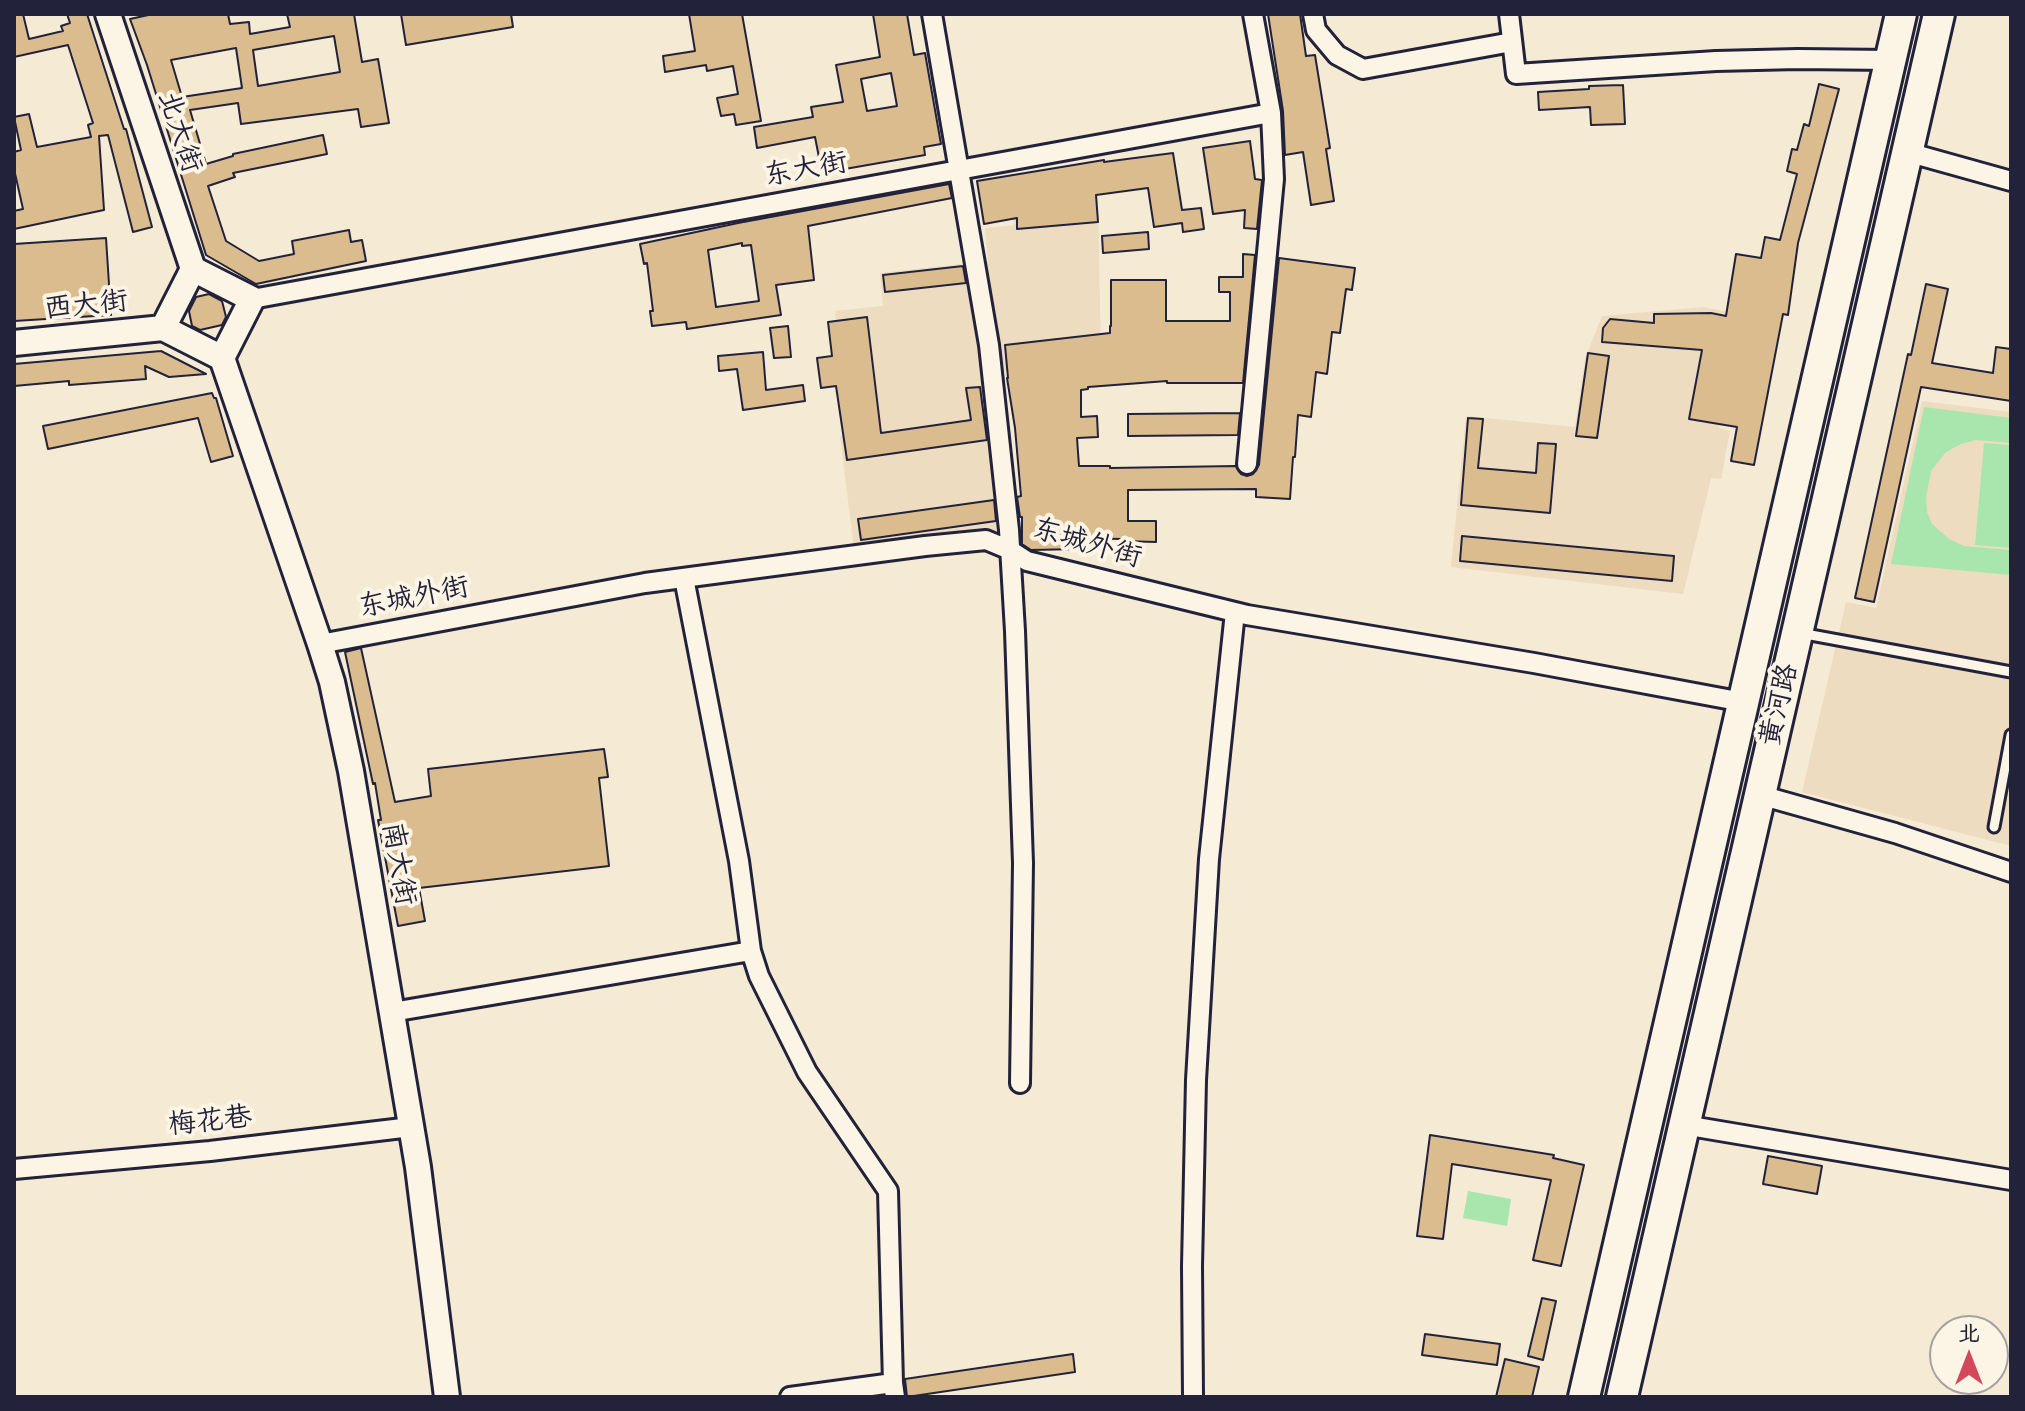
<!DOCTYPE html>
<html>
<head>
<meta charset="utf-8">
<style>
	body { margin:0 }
	#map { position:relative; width:2025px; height:1411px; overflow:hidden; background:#f5ead4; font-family:Pangolin,"LXGW WenKai TC",sans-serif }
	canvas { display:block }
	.frame { position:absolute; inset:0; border:16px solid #22223b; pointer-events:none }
	.north { position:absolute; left:1929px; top:1315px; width:80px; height:80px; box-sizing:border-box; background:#fcf5e5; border:2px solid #a5a1a1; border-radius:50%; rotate:0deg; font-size:22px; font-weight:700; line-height:32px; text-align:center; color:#22223b }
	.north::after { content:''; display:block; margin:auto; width:28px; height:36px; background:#d1495b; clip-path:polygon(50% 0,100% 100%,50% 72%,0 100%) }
</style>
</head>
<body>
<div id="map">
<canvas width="2025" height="1411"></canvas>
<div class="frame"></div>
<div class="north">北</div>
</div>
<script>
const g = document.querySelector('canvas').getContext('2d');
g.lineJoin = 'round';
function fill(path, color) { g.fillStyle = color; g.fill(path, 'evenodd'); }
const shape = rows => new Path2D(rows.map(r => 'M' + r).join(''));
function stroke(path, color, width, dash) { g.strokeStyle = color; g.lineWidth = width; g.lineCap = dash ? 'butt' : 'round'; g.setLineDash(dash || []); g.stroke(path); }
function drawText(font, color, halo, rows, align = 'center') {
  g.font = font + ' Pangolin,"LXGW WenKai TC",sans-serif'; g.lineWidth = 8; g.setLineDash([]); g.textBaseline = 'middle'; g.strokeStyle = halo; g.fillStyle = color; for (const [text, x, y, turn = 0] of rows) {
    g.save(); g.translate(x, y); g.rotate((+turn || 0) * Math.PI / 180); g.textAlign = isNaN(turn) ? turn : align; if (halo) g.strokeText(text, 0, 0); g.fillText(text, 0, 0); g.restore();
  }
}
const built = shape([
	[1098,194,1101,361,983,374,1003,530,854,549,840,436,850,434,835,311,883,306,880,273,988,261,985,228,1014,225,1013,215],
	[1704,307,1747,316,1741,315,1719,428,1730,431,1721,479,1711,478,1683,594,1451,567,1466,416,1575,427,1585,359,1602,316],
	[1922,401,2011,412,2011,846,1802,792,1846,602,1876,608]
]);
const green = shape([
	[1924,407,2011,418,2011,443,1976,440,1961,444,1946,452,1931,471,1926,498,1927,512,1932,524,1949,539,1964,546,2011,550,2011,575,1891,564],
	[1984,443,2011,445,2011,548,1975,545],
	[1468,1191,1511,1199,1507,1226,1463,1218]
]);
const building = shape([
	[14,14,23,14,29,39,63,31,61,26,70,23,67,14,87,14,124,129,126,129,152,227,133,232,108,135,99,136,104,210,14,229,14,211,23,209,14,169,14,152,21,150,14,117,29,114,37,147,91,137,88,125,93,123,68,45,14,57,14,14],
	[153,14,228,14,230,24,249,22,250,34,290,27,287,14,354,14,362,62,378,59,389,123,361,127,358,109,241,124,238,103,190,110,206,164,233,156,233,154,323,135,327,154,233,173,235,177,208,186,226,241,259,261,294,254,292,241,349,230,351,242,362,240,366,261,256,284,206,255,147,65,130,19,153,14],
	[334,36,340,72,258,86,253,50,334,36],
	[236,48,242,88,182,97,171,60,236,48],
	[401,14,511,14,513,27,406,45,401,14],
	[689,14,742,14,761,121,736,125,734,114,721,116,717,98,738,94,733,66,707,71,706,65,665,72,663,56,695,51,689,14],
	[873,14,907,14,914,55,925,53,941,144,924,147,925,155,822,173,815,137,757,148,754,127,813,117,811,107,843,102,836,65,880,57,873,14],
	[891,73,897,106,867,111,861,79,891,73],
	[1268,14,1300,14,1306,56,1315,55,1330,148,1326,149,1334,201,1311,205,1303,152,1285,155,1283,111,1268,14],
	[1819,84,1839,89,1798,243,1788,315,1783,314,1754,465,1731,461,1737,427,1689,419,1702,350,1602,342,1603,328,1610,319,1654,323,1654,314,1711,313,1726,316,1736,254,1761,258,1765,237,1780,240,1797,174,1787,171,1792,149,1797,150,1804,124,1809,126,1819,84],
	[1623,85,1625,124,1591,125,1590,107,1539,110,1538,92,1589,89,1589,86,1623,85],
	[1250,141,1255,179,1262,180,1257,229,1244,228,1245,210,1213,214,1203,148,1250,141],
	[1173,153,1182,210,1201,208,1204,229,1183,232,1182,223,1154,227,1148,188,1096,195,1098,222,1017,229,1017,218,984,224,977,181,1104,160,1104,162,1173,153],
	[949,184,952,198,808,226,814,280,776,285,781,315,687,329,686,322,652,326,650,311,653,311,647,263,644,264,640,244,738,223,949,184],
	[742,243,742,246,751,245,759,301,716,307,708,250,742,243],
	[1148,232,1149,249,1103,253,1102,236,1148,232],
	[106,238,111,315,14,321,14,244,106,238],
	[1243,254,1255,255,1243,383,1167,383,1167,381,1088,387,1088,389,1081,390,1081,417,1097,416,1098,437,1077,438,1079,466,1110,466,1110,468,1236,466,1241,474,1247,476,1253,474,1259,465,1279,258,1355,268,1352,290,1346,289,1340,333,1332,332,1327,374,1316,372,1311,417,1298,415,1295,457,1293,457,1290,499,1256,497,1256,489,1128,490,1128,521,1156,521,1156,542,1121,541,1121,539,1079,538,1079,549,1031,550,1022,544,1022,517,1020,517,1017,497,1021,496,1015,428,1007,378,1008,378,1005,345,1110,333,1110,326,1111,326,1111,280,1166,280,1166,321,1230,321,1230,292,1219,292,1219,277,1243,277,1243,254],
	[963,266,966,283,885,292,883,275,963,266],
	[1926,284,1948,289,1932,363,1993,373,1996,347,2011,349,2011,401,1921,387,1874,602,1855,598,1908,354,1911,355,1926,284],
	[209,294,222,301,226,317,222,325,200,330,192,326,189,311,196,297,209,294],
	[867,317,881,433,971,420,966,388,980,387,987,440,847,460,836,386,821,388,817,358,832,356,828,322,867,317],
	[788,326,791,357,774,358,770,328,788,326],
	[161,351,206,374,169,377,145,366,146,379,69,385,69,381,14,386,14,364,161,351],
	[763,352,766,390,803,385,805,401,743,410,737,369,719,371,718,356,763,352],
	[1588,353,1609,356,1597,438,1576,436,1588,353],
	[212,393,214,398,216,398,233,456,211,462,198,418,48,449,43,426,212,393],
	[1240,413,1238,435,1128,436,1128,414,1240,413],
	[1468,418,1483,419,1478,468,1536,473,1538,443,1556,444,1550,513,1461,505,1468,418],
	[994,500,996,521,861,540,858,519,994,500],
	[1462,536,1674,556,1672,581,1460,561,1462,536],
	[361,648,395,802,431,796,428,769,604,749,608,777,599,778,609,866,419,888,425,921,398,926,378,820,381,820,375,783,373,784,345,652,361,648],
	[1430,1135,1554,1155,1553,1158,1584,1165,1561,1266,1533,1260,1551,1180,1452,1164,1443,1239,1417,1236,1430,1135],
	[1768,1156,1822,1166,1817,1194,1763,1184,1768,1156],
	[1542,1298,1556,1301,1543,1360,1528,1356,1542,1298],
	[1425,1334,1500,1344,1497,1365,1422,1355,1425,1334],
	[1073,1354,1075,1372,907,1397,905,1379,1073,1354],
	[1505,1359,1539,1367,1532,1397,1496,1397,1505,1359]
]);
const service = shape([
	[1800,633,2011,672],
	[1994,827,2011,735]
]);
const minor = shape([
	[932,14,989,345,1009,530,1015,631,1023,863,1020,1083],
	[1313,14,1316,30,1337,55,1363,69,1512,42],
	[1509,14,1516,74,1716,61,1798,59,1890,60],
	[1907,152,2011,181],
	[252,299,1271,113,1253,14],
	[1247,464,1274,179,1271,113],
	[684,578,739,861,751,951,759,976,807,1072,888,1191,893,1383],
	[320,644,645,583,925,546,986,540,1010,550,1027,561,1247,615,1534,663,1743,702],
	[1760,795,1895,833,2011,872],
	[392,1012,751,951],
	[1684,1125,2011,1180],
	[14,1169,210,1151,411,1127],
	[790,1397,893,1383,895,1397],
	[1193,1397,1192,1266,1196,1080,1209,859,1235,612]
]);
const tertiary = shape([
	[108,14,193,269],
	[193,269,252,299,222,358,163,328,193,269],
	[14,343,163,328],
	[222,358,320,644,332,682,351,771,418,1167,447,1397]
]);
const primary = shape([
	[1584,1397,1901,14],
	[1622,1397,1939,14]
]);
const streetNames = [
	["北大街",179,132,72],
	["东大街",806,170,-10],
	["西大街",86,306,-6],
	["东城外街",1087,544,16],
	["东城外街",414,598,-11],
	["黄河路",1780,705,-77],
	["南大街",398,864,80],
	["梅花巷",210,1122,-6]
];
fill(built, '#eddcbf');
fill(green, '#a8e6ad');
fill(building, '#dbbc8e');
stroke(building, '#22223b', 2);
stroke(service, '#22223b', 15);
stroke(minor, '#22223b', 24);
stroke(tertiary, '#22223b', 30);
stroke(primary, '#22223b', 36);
stroke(service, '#fcf5e5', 9);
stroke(minor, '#fcf5e5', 18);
stroke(tertiary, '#fcf5e5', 24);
stroke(primary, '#fcf5e5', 30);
drawText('28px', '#22223b', '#fcf5e5', streetNames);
</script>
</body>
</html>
